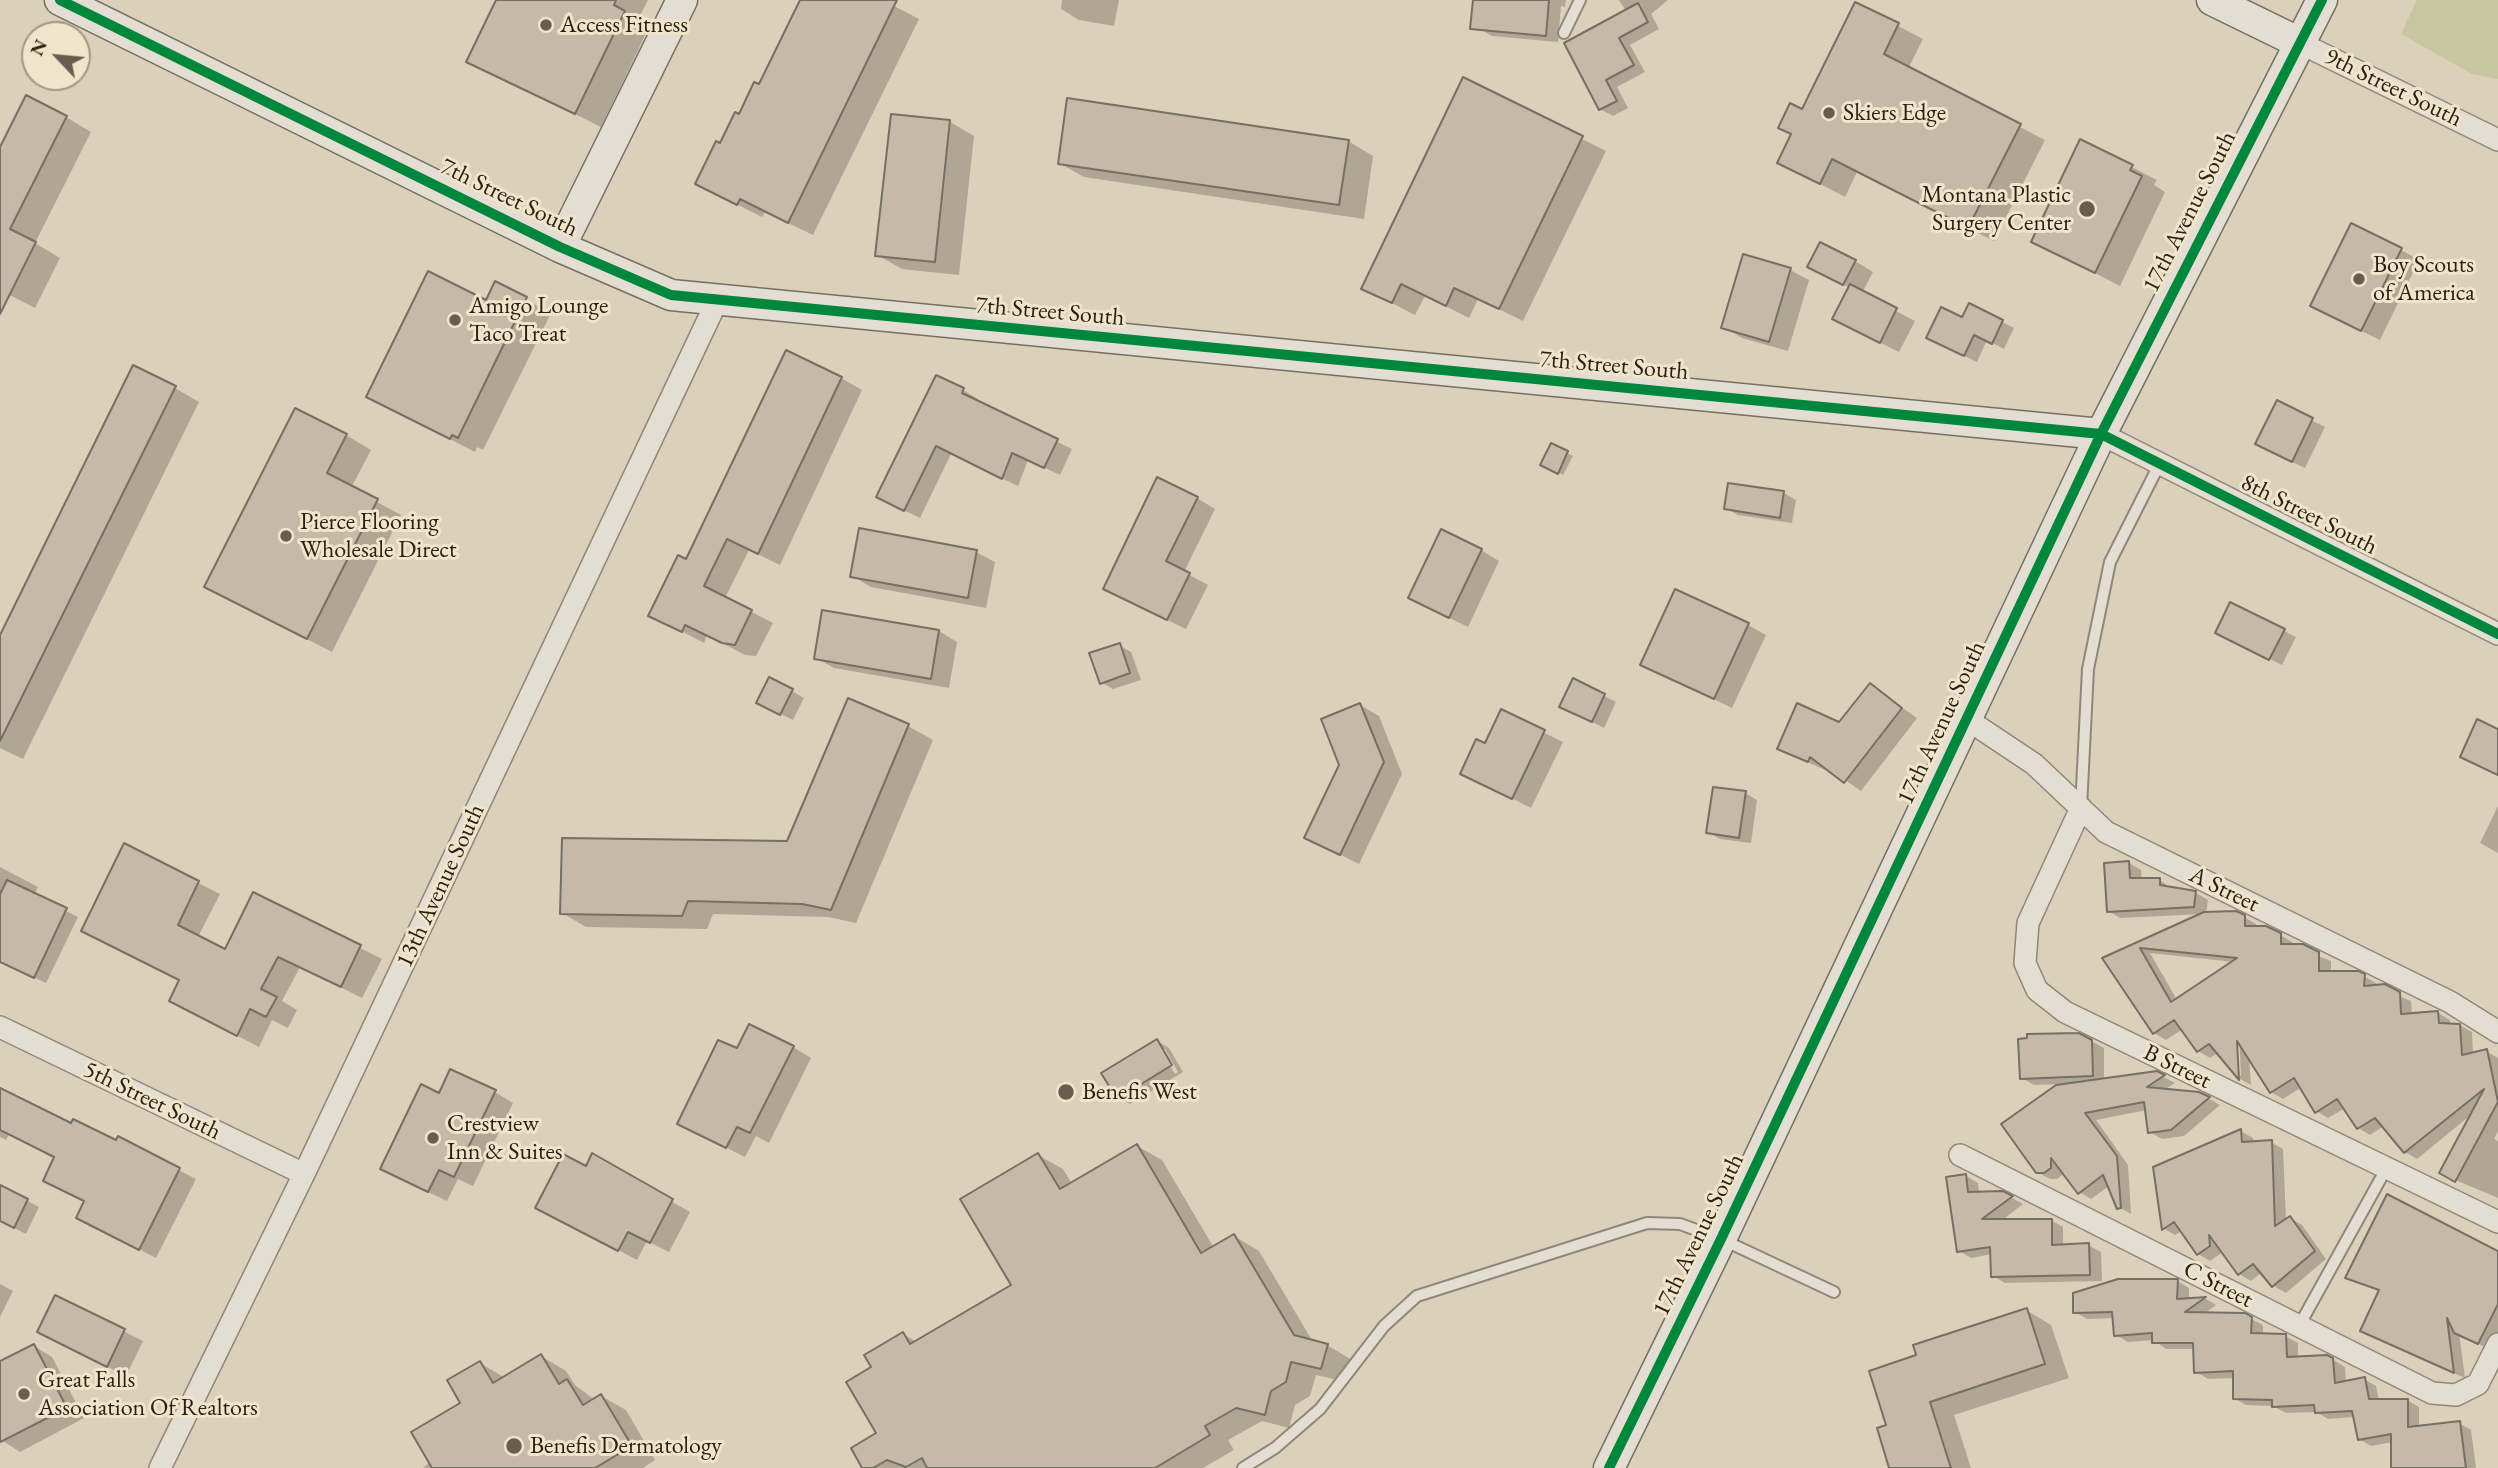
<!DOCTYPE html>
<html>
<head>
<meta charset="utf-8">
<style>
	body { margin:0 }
	#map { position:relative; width:2498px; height:1468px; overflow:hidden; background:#dbd0ba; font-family:"EB Garamond",serif }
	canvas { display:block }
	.north { position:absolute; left:21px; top:21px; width:70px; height:70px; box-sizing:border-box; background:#f0e4ca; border:2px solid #a09682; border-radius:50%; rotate:296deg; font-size:19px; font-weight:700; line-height:28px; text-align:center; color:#292016 }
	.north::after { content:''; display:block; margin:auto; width:24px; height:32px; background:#675e4f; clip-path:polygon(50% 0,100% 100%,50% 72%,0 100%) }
</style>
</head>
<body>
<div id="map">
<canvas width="2498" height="1468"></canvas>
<div class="north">N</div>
</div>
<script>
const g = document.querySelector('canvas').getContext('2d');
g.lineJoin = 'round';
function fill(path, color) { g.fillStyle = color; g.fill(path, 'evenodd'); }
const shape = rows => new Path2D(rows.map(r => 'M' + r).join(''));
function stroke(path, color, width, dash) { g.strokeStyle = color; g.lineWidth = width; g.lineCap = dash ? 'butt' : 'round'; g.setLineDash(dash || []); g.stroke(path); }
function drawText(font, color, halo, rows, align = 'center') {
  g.font = font + ' "EB Garamond",serif'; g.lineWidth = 6; g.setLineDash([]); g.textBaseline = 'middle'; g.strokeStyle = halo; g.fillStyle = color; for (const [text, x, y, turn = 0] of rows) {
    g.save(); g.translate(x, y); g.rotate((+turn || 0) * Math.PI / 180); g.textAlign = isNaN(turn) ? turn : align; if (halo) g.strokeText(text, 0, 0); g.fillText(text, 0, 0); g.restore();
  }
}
const green = shape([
	[2417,0,2498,0,2498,79,2472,74,2401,34]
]);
const shadow = shape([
	[498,0,648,0,638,20,649,27,601,127,468,61],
	[802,0,883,0,919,19,813,235,765,212,762,217,722,197,720,145,760,87],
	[1062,0,1119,0,1114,26,1079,20,1061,9],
	[1484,0,1566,0,1565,7,1561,6,1558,42,1492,36,1480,29],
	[1619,0,1668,0,1651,14,1659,29,1630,45,1645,72,1617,87,1628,108,1613,116,1600,109,1566,44,1626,11],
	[1856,4,1923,39,1908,69,2045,140,1994,241,1857,172,1845,197,1779,162],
	[1464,80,1606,151,1523,321,1478,299,1469,318,1425,296,1415,315,1363,288],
	[66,117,91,132,35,243,60,258,35,308,0,290,0,151],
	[950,122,974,136,959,275,902,269,877,255],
	[1348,141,1373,156,1364,219,1084,177,1059,163],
	[2081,141,2157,180,2154,185,2165,192,2120,286,2033,241],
	[2401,250,2419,260,2380,340,2331,316],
	[1855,261,1873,272,1862,293,1915,321,1899,352,1853,329,1850,288,1827,277],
	[1790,270,1809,280,1788,351,1742,338,1723,327],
	[496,284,551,313,483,450,477,447,475,452,368,397,487,302],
	[1970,306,2014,328,2004,349,1987,340,1977,362,1940,344,1963,320],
	[841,378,862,390,780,565,749,550,725,598,773,623,756,656,745,655,707,635,704,643,651,615,687,561],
	[175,388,199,402,23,759,0,748,0,639],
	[963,390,978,399,977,402,1072,449,1060,475,1028,460,1018,486,951,454,920,518,893,505],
	[2277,403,2325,427,2305,468,2269,451],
	[346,435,371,450,351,488,401,515,332,652,231,600],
	[1551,445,1573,456,1563,475,1542,464],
	[1729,485,1784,493,1796,500,1792,523,1738,515,1726,508],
	[1197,498,1215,509,1184,572,1208,585,1186,629,1123,599],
	[1481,550,1499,561,1468,627,1429,608],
	[976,552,995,562,986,608,871,587,852,576],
	[1748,625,1766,635,1732,708,1642,664],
	[939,631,957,642,949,688,834,668,816,658],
	[2284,631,2296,637,2282,665,2229,639],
	[1119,645,1131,652,1141,680,1113,689,1101,682],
	[1574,681,1616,702,1604,728,1574,713],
	[1870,685,1917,718,1861,791,1826,767,1825,770,1779,749,1840,724],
	[792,691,804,698,793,720,770,709],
	[1360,705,1379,716,1402,774,1359,864,1307,838,1341,765],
	[1502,712,1563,742,1531,808,1462,773,1486,746],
	[908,726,933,740,856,923,828,917,713,914,707,929,586,927,562,913,789,843],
	[1745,793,1757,800,1751,843,1720,839,1708,832],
	[2498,806,2498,853,2480,843],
	[125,846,220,894,198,937,226,951,253,894,382,959,362,998,300,967,282,1001,297,1010,288,1028,272,1020,259,1047,192,1012,181,981,83,931],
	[2129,863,2141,870,2142,880,2160,880,2172,889,2196,893,2208,900,2206,913,2244,917,2256,924,2256,928,2280,935,2292,942,2293,946,2331,961,2331,973,2358,973,2376,983,2376,987,2411,1001,2412,1015,2438,1013,2450,1020,2450,1023,2456,1023,2472,1032,2473,1054,2486,1051,2498,1058,2498,1131,2494,1139,2498,1141,2498,1198,2453,1179,2472,1114,2417,1159,2405,1152,2384,1126,2370,1135,2358,1128,2345,1108,2328,1118,2316,1111,2302,1087,2283,1099,2271,1092,2249,1057,2251,1085,2240,1079,2218,1053,2210,1058,2198,1051,2183,1029,2166,1040,2154,1033,2104,958,2203,914,2120,918,2108,911],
	[2150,953,2234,962,2177,1000],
	[2235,1033,2239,1033,2241,1076,2237,1072],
	[0,867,38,887,34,895,78,917,46,983,31,976,0,947],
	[1157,1041,1169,1048,1183,1072,1130,1104,1118,1097],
	[1161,1049,1165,1049,1178,1072,1175,1074],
	[2091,1041,2104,1048,2104,1080,2156,1073,2175,1083,2164,1090,2199,1093,2220,1105,2184,1136,2162,1139,2150,1132,2147,1110,2096,1120,2128,1165,2131,1214,2119,1207,2109,1186,2091,1199,2079,1192,2065,1173,2057,1179,2050,1179,2037,1172,2003,1125,2061,1084,2034,1085,2022,1078],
	[793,1047,811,1058,769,1143,756,1136,745,1157,679,1124,738,1051],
	[0,1090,72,1125,116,1143,119,1139,196,1179,156,1258,94,1226,86,1202,45,1180,56,1157,9,1134,6,1140,0,1137],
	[495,1092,513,1103,473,1186,458,1179,447,1201,401,1179,439,1095],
	[2241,1131,2253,1138,2253,1143,2271,1142,2283,1149,2286,1220,2290,1218,2302,1225,2326,1259,2286,1293,2274,1286,2262,1272,2251,1281,2239,1274,2223,1252,2210,1261,2198,1254,2182,1231,2175,1235,2163,1228,2155,1168],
	[1137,1146,1162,1160,1214,1248,1234,1236,1259,1251,1313,1342,1327,1345,1352,1360,1346,1382,1316,1375,1310,1396,1295,1405,1289,1428,1262,1421,1228,1440,1234,1450,1203,1468,864,1468,878,1434,874,1368,903,1334,917,1342,1013,1285,1038,1155,1063,1169,1072,1184],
	[592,1156,690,1212,669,1252,647,1241,637,1260,556,1217],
	[1966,1176,1978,1183,1979,1194,2003,1193,2023,1204,2001,1221,2051,1220,2063,1227,2063,1246,2088,1245,2101,1252,2102,1281,2005,1283,1993,1276,1992,1254,1971,1258,1959,1251],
	[3,1188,39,1207,26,1234,0,1221],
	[2498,1252,2498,1334,2490,1350,2459,1333,2465,1378,2373,1336,2381,1292,2347,1277],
	[2177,1281,2189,1288,2189,1300,2206,1299,2216,1305,2204,1314,2244,1315,2263,1325,2263,1335,2285,1336,2298,1343,2298,1358,2326,1356,2345,1367,2346,1383,2364,1379,2376,1386,2379,1401,2407,1400,2419,1407,2419,1428,2459,1423,2471,1430,2476,1468,2393,1468,2393,1442,2371,1446,2359,1439,2355,1417,2328,1419,2316,1412,2286,1413,2273,1406,2246,1405,2234,1398,2235,1378,2208,1379,2196,1372,2195,1349,2166,1349,2154,1340,2128,1342,2116,1335,2115,1318,2087,1319,2075,1312],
	[0,1284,13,1291,0,1317],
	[56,1297,143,1341,126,1376,58,1342],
	[2026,1310,2051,1325,2069,1378,1954,1415,1971,1468,1891,1468,1888,1426,1918,1356],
	[34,1346,52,1357,84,1418,20,1452,0,1439,0,1363],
	[541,1356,566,1371,575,1385,595,1400,601,1396,626,1410,655,1460,643,1468,423,1468,431,1461,463,1403,480,1363,505,1378]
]);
const building = shape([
	[496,0,616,0,614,5,625,11,575,114,466,62,496,0],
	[800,0,897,0,788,223,740,199,737,205,695,184,716,141,720,143,735,112,739,114,754,82,759,84,800,0],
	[1473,0,1549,0,1546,36,1470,29,1473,0],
	[1855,2,1899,23,1884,54,2021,124,1968,228,1832,159,1820,184,1777,163,1791,134,1778,128,1790,103,1802,109,1855,2],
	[1638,3,1648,22,1619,38,1634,65,1606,80,1617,101,1599,110,1564,43,1638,3],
	[1463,77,1583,136,1499,309,1454,288,1446,306,1401,284,1392,303,1361,289,1463,77],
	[26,95,67,116,10,229,36,242,0,314,0,147,26,95],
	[1067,98,1349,140,1339,205,1058,164,1067,98],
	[891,114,950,120,935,262,875,256,891,114],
	[2080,139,2133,165,2130,170,2142,176,2095,273,2031,242,2080,139],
	[2351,223,2402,248,2361,331,2310,306,2351,223],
	[1820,242,1856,260,1843,285,1807,267,1820,242],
	[1743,254,1791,268,1769,342,1721,328,1743,254],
	[428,271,486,300,495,281,527,297,458,438,452,435,450,439,366,397,428,271],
	[1850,284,1897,308,1880,343,1832,319,1850,284],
	[1969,303,2003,320,1992,344,1974,335,1964,356,1926,338,1941,307,1962,317,1969,303],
	[786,350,842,377,758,554,727,539,704,586,752,610,735,645,722,643,685,625,682,632,648,616,678,555,686,559,786,350],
	[133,365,176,386,0,741,0,635,133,365],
	[936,375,964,388,962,393,1058,439,1044,468,1012,453,1002,479,936,446,904,511,876,497,936,375],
	[2277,400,2313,418,2292,462,2255,444,2277,400],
	[295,408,347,434,327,473,378,499,307,639,204,587,295,408],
	[1551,443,1568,451,1558,474,1540,465,1551,443],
	[1157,477,1198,497,1166,561,1190,573,1167,620,1103,589,1157,477],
	[1728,483,1784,491,1780,518,1724,509,1728,483],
	[859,528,977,550,968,598,850,577,859,528],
	[1441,529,1482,549,1449,618,1408,598,1441,529],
	[1675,589,1749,623,1714,699,1640,665,1675,589],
	[2230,602,2285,629,2269,660,2215,633,2230,602],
	[822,610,939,630,931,679,814,659,822,610],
	[1120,643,1130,673,1100,684,1089,653,1120,643],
	[769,677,793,689,780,715,756,703,769,677],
	[1573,678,1605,694,1592,722,1559,707,1573,678],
	[1870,683,1902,708,1844,783,1810,757,1808,762,1777,749,1797,703,1839,722,1870,683],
	[848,698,909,724,831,910,802,904,688,901,682,916,560,914,562,838,787,841,848,698],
	[1360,703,1384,762,1340,855,1304,838,1339,765,1321,719,1360,703],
	[1501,709,1545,730,1512,799,1460,774,1476,739,1485,743,1501,709],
	[2477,719,2498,729,2498,775,2460,757,2477,719],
	[1713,787,1746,791,1739,838,1706,833,1713,787],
	[124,843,199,881,178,925,225,949,253,892,361,945,341,987,278,957,261,989,277,997,266,1017,250,1009,237,1036,169,1001,179,980,81,931,124,843],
	[2129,861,2130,878,2160,878,2160,885,2196,891,2194,907,2107,912,2104,863,2129,861],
	[7,880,67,908,34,978,0,962,0,894,7,880],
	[2236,911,2245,915,2245,926,2266,926,2281,933,2281,944,2303,944,2319,952,2319,971,2359,971,2365,974,2364,986,2385,984,2400,992,2401,1014,2438,1011,2439,1023,2460,1024,2462,1055,2487,1049,2498,1102,2455,1182,2439,1173,2484,1089,2404,1153,2375,1118,2357,1129,2337,1099,2315,1113,2294,1078,2270,1093,2237,1041,2239,1080,2209,1044,2197,1052,2174,1020,2153,1034,2102,958,2204,912,2236,911],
	[2140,948,2237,958,2171,1002,2140,948],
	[749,1024,794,1046,750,1133,737,1127,726,1148,677,1124,718,1040,737,1048,749,1024],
	[2079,1033,2092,1040,2093,1076,2020,1079,2018,1039,2027,1038,2027,1034,2079,1033],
	[1157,1039,1172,1065,1117,1099,1101,1073,1157,1039],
	[450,1069,496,1090,454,1177,439,1170,428,1192,380,1169,421,1084,439,1093,450,1069],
	[2157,1071,2165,1075,2147,1087,2199,1092,2210,1097,2171,1130,2148,1133,2144,1102,2085,1113,2117,1156,2121,1208,2117,1209,2103,1175,2078,1194,2051,1158,2051,1168,2044,1173,2036,1173,2001,1124,2056,1085,2157,1071],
	[0,1088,71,1123,73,1119,116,1140,118,1136,180,1168,139,1250,76,1218,84,1201,43,1181,54,1157,0,1130,0,1088],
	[2241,1129,2242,1142,2272,1140,2275,1226,2290,1216,2315,1251,2272,1287,2253,1264,2238,1275,2209,1235,2210,1246,2197,1255,2174,1222,2162,1230,2153,1167,2241,1129],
	[1137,1144,1201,1253,1234,1234,1294,1335,1328,1344,1321,1369,1291,1362,1286,1382,1271,1391,1265,1415,1236,1408,1205,1426,1210,1435,1155,1468,927,1468,922,1458,906,1467,887,1460,873,1468,862,1468,851,1448,876,1433,846,1382,871,1367,864,1355,903,1332,910,1344,1011,1285,960,1199,1038,1153,1060,1189,1137,1144],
	[592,1153,673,1199,650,1243,628,1232,618,1251,535,1208,563,1154,586,1166,592,1153],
	[1966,1174,1968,1192,2003,1191,2013,1196,1982,1219,2052,1219,2052,1245,2089,1243,2090,1275,1991,1277,1990,1247,1957,1252,1946,1177,1966,1174],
	[0,1185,28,1199,14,1228,0,1221,0,1185],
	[2387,1194,2498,1251,2498,1304,2478,1344,2454,1333,2447,1318,2454,1373,2360,1331,2379,1290,2345,1278,2387,1194],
	[2118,1279,2178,1279,2177,1299,2206,1297,2185,1312,2245,1313,2252,1317,2251,1333,2286,1334,2287,1357,2327,1355,2333,1358,2335,1383,2365,1377,2369,1399,2408,1399,2408,1427,2460,1421,2466,1468,2391,1468,2391,1434,2358,1440,2352,1411,2315,1413,2314,1405,2272,1407,2272,1400,2233,1399,2233,1371,2194,1373,2193,1343,2152,1343,2152,1333,2114,1336,2112,1312,2073,1313,2073,1293,2118,1279],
	[55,1295,125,1329,107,1367,37,1332,55,1295],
	[2027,1308,2045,1364,1930,1402,1951,1468,1889,1468,1877,1428,1886,1425,1869,1371,1916,1355,1913,1345,2027,1308],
	[34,1344,67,1408,0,1442,0,1361,34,1344],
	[541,1354,559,1384,567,1379,583,1405,601,1394,632,1446,595,1468,432,1468,411,1432,460,1403,447,1380,480,1361,493,1383,541,1354]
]);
const lane = shape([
	[1564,33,1580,0],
	[2081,808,2088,669,2110,562,2160,463],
	[2299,1326,2386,1169],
	[1243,1468,1275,1448,1320,1409,1384,1326,1417,1296,1647,1223,1680,1224,1721,1239,1834,1292]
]);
const street = shape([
	[2300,43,2498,140],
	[2101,434,2498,634],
	[1968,720,2034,764,2106,832,2450,1002,2498,1032],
	[2081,808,2028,923,2025,963,2037,990,2065,1012,2498,1222],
	[0,1027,304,1174],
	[1960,1155,2432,1393,2456,1395,2478,1384,2498,1344],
	[160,1468,304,1174,717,301]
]);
const secondary = shape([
	[60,0,560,247,671,295,2101,434],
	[2212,0,2300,43],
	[560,247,682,0],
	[1609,1468,1721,1239,2101,434,2322,0]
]);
const cycleway = shape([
	[60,0,560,247,671,295,2101,434,2498,634],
	[1609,1468,1721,1239,2101,434,2322,0]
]);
const markers = [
	[546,25,7,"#675e4f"],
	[1829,113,7,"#675e4f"],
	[2087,209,9,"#675e4f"],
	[2359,279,7,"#675e4f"],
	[455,320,7,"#675e4f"],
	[286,536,7,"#675e4f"],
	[1066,1092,9,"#675e4f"],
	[433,1138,7,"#675e4f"],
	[24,1394,7,"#675e4f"],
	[514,1446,9,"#675e4f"]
];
const poiNames = [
	["Access Fitness",560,25],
	["Skiers Edge",1843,113],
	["Montana Plastic",2071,195,"right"],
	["Surgery Center",2071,223,"right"],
	["Boy Scouts",2373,265],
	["of America",2373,293],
	["Amigo Lounge",469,306],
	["Taco Treat",469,334],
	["Pierce Flooring",300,522],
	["Wholesale Direct",300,550],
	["Benefis West",1082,1092],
	["Crestview",447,1124],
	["Inn & Suites",447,1152],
	["Great Falls",38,1380],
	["Association Of Realtors",38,1408],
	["Benefis Dermatology",530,1446]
];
const streetNames = [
	["9th Street South",2393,88,26],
	["7th Street South",509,198,26],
	["17th Avenue South",2190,212,-63],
	["7th Street South",1050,312,5],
	["7th Street South",1614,366,5],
	["8th Street South",2309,515,27],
	["17th Avenue South",1942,723,-65],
	["13th Avenue South",441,886,-65],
	["A Street",2224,890,26],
	["B Street",2177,1067,26],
	["5th Street South",152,1101,26],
	["17th Avenue South",1699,1235,-64],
	["C Street",2218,1285,27]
];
fill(green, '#c7c69f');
fill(shadow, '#0003');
fill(building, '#c7b9a8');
stroke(building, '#766f63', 2);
stroke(lane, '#8f877a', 14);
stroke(street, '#8f877a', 24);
stroke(secondary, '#766f63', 33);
stroke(lane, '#e3ddd2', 10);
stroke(street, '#e3ddd2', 21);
stroke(secondary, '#e3ddd2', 30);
stroke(cycleway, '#00873e', 10);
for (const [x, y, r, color] of markers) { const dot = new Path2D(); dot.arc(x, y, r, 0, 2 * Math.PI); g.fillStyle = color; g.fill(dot); stroke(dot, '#f0e4ca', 2.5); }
drawText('24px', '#292016', '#f0e4ca', poiNames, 'left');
drawText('24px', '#292016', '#f0e4ca', streetNames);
</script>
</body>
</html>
